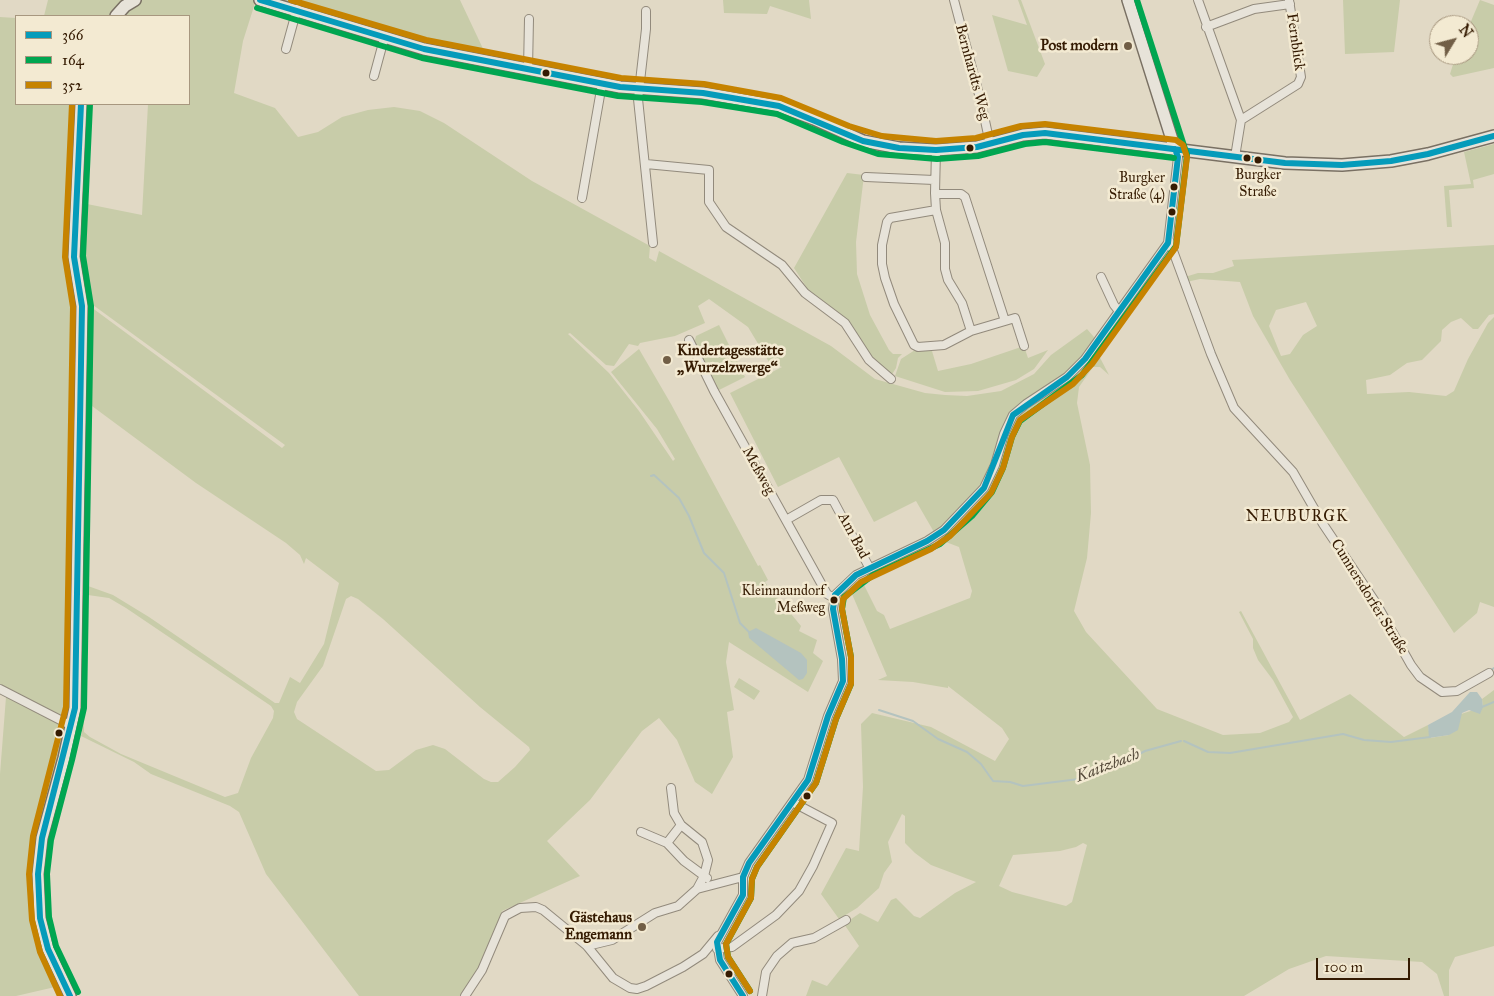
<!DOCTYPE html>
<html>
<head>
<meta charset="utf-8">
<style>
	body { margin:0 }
	#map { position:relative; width:1494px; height:996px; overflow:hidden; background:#e1d9c5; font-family:"IM FELL Great Primer",serif }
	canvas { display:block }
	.legend { position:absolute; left:15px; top:15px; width:175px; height:90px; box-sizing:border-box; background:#f3ead2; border:1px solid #a7977f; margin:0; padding:6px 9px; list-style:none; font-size:15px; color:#351b02 }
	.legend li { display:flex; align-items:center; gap:10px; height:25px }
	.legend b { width:25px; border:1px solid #a7977f }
	.north { position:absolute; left:1429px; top:15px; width:50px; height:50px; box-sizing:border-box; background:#f3ead2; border:1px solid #a7977f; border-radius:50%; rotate:53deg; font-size:14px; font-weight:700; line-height:20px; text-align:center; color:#351b02 }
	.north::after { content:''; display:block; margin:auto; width:18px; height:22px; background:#715e46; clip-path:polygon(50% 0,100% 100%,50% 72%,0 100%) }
	.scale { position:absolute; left:1316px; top:958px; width:94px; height:22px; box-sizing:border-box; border:2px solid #351b02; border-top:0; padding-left:6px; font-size:15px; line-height:18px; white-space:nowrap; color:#351b02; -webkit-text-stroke:4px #f3ead2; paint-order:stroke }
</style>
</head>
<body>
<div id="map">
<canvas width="1494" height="996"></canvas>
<ul class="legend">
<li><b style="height:6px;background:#059bba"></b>366</li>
<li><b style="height:6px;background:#00a651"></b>164</li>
<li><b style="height:6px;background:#c68300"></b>352</li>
</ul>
<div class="north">N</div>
<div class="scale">100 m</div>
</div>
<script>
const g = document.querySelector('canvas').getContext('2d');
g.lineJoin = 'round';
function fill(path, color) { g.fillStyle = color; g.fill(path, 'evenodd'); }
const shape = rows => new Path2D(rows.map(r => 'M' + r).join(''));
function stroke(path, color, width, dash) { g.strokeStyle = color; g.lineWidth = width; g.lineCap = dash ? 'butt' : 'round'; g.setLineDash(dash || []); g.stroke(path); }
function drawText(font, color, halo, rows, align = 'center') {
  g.font = font + ' "IM FELL Great Primer",serif'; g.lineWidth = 5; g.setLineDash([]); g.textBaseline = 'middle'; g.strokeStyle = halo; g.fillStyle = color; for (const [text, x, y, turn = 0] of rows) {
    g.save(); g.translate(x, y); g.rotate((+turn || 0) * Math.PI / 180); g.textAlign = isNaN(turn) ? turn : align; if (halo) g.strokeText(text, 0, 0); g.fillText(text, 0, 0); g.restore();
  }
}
const green = shape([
	[48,0,256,0,243,41,234,93,275,108,298,137,318,132,342,117,368,110,394,107,420,111,444,123,532,181,650,246,649,258,656,262,659,251,831,346,875,379,925,393,945,395,967,396,1001,391,1034,374,1051,355,1087,329,1100,344,1096,350,1109,375,1100,367,1093,367,1079,387,1077,403,1090,465,1091,513,1087,558,1074,611,1086,632,1157,709,1223,735,1260,733,1289,722,1293,717,1273,680,1258,660,1253,648,1253,639,1239,612,1241,611,1300,720,1350,694,1404,737,1428,725,1430,738,1449,735,1461,714,1483,707,1482,699,1494,690,1494,946,1455,957,1449,970,1449,996,1444,996,1437,974,1422,962,1326,956,1289,969,1244,996,806,996,812,980,827,986,859,946,844,924,860,913,878,922,891,900,896,898,914,916,920,918,955,893,976,882,931,865,915,853,905,843,905,816,902,814,888,842,892,862,884,873,879,888,857,908,839,919,821,894,846,848,859,851,863,787,861,724,872,713,931,727,995,761,1009,739,1002,728,948,686,948,688,913,682,878,680,887,676,849,587,856,580,858,586,864,585,877,611,884,615,890,629,970,598,972,591,959,547,938,539,916,501,874,522,839,457,778,487,730,393,782,367,769,362,748,327,709,299,698,306,705,323,675,336,640,343,638,346,629,344,614,366,606,365,570,333,568,334,609,373,639,411,673,461,675,459,657,429,611,372,639,349,671,404,758,566,760,565,768,580,765,582,768,586,801,626,799,631,817,640,813,653,823,661,808,692,729,642,726,662,734,710,727,712,733,757,712,794,695,782,677,740,659,718,642,731,590,800,547,841,580,876,502,911,480,969,463,996,359,996,266,874,239,812,230,806,151,774,134,762,81,736,82,732,72,726,69,718,63,718,0,687,0,17,16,18,16,104,86,104,82,203,142,215,148,104,189,104,189,16,44,16],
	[93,305,285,445,282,448,91,307],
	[79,307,78,354,72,333],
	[92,406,196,483,286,543,300,555,304,564,306,558,339,583,324,644,300,683,290,677,279,703,275,703,149,617,113,595,88,586,84,581,87,412],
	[88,595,109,598,126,608,271,706,274,711,273,718,251,758,238,793,225,797,121,754,90,737,84,732,82,614,84,599],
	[351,596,358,599,383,619,480,707,529,747,530,750,515,767,498,782,491,782,484,779,445,749,433,745,416,750,389,770,376,771,297,719,294,712,297,702,323,666,346,599],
	[1083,843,1087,845,1072,902,1066,906,1012,892,999,886,1013,855,1060,851,1076,847],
	[271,0,460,0,486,55,410,40],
	[723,0,809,0,811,19,770,6,767,14,724,13],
	[1018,0,1021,0,1045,64,1037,77,1008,71,992,15,1027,25],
	[1343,0,1400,0,1394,52,1345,54],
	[1480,0,1494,5,1494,68,1453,77,1450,74,1456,55,1469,55,1469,26],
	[1494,144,1494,174,1473,180,1474,188,1449,190,1452,227,1447,227,1444,186,1471,184,1464,152],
	[847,173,864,175,856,242,857,274,870,315,889,350,893,354,902,354,898,358,896,368,891,376,872,360,848,320,845,321,809,291,794,268],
	[1494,245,1494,314,1489,315,1478,329,1473,329,1461,318,1451,322,1442,330,1441,341,1422,360,1407,363,1390,375,1366,380,1367,394,1409,392,1446,396,1454,391,1468,359,1488,323,1494,317,1494,607,1480,602,1477,613,1454,633,1290,380,1253,316,1240,282,1200,279,1186,282,1185,277,1198,273,1213,273,1234,266,1232,260],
	[1306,302,1317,326,1303,335,1290,354,1281,356,1269,326,1276,310],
	[719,325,745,377,719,390,699,353,696,353,695,340,696,336],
	[1024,346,1028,358,1048,350,1034,369,1016,380,978,391,945,392,895,376,901,359,915,350,932,351,938,371,971,364],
	[739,678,760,691,754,700,734,687],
	[6,697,59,724,56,732,64,738,35,877,65,992,62,996,58,996,55,987,16,996,0,996,0,774]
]);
const water = shape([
	[756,628,801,653,807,660,807,673,803,679,799,680,749,638,748,632],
	[1470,692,1477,692,1482,699,1483,707,1480,714,1469,710,1462,713,1458,730,1449,735,1429,738,1428,725,1452,712]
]);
const stream = shape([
	[651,476,654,475,679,498,689,516,704,553,724,573,740,623,750,633],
	[1489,671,1494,668],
	[1482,707,1494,702],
	[879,710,913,721,938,739,967,752,981,764,993,781,1010,782,1023,786,1079,779,1119,765,1145,751,1181,741],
	[1184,741,1208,752,1230,753,1343,734,1364,740,1391,742,1430,737]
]);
const street = shape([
	[954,0,981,102,990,144],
	[1198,0,1241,120],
	[646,11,646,29,638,99,653,243],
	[1206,27,1254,9,1290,4],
	[286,49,297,9],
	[528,69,529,19],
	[374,76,384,39],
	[936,150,935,193,936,210,945,243,945,269,948,280,962,303,971,331],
	[1235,157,1241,120,1298,84,1301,77,1289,0],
	[646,164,709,170,709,202,726,227,782,265,805,293,845,323,869,360,891,379],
	[866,177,934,180],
	[935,194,961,194,965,197,1005,321,1015,318,1024,346],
	[582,198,602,84],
	[936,210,890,218,887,222,882,245,882,264,885,278,894,304,914,345,918,347,944,345,971,331,1005,321],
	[1169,240,1211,354,1234,408,1293,472,1323,524,1376,603,1411,665,1420,677,1442,692,1457,691,1489,673],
	[1101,277,1114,305,1118,310],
	[689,340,714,391,827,594,834,598],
	[786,520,821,500,833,500,869,567],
	[0,689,72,726],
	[671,788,674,813,681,825],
	[641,832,667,843,684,861,707,878],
	[667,843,681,825,702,842,708,860,704,876,697,889],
	[587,946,612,940,655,913,678,906,697,889,743,877],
	[717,949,732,947,776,915,799,891,813,866,832,823,794,803],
	[465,996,482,970,505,916,520,908,536,907,543,910,587,946,613,978,630,988,637,989,646,986,683,967,703,954,718,936],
	[743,996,720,960,717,942,743,895,743,877,749,863,808,780,828,716,843,681,842,659,833,609,835,595,856,575,927,541,944,530,984,488,995,465,1004,434,1013,415,1026,404,1067,377,1085,359,1168,243,1178,157,1175,149],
	[762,996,766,972,777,956,792,943,814,938,846,920]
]);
const secondary = shape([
	[260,0,424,49,620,87,703,93,779,106,814,119,863,141,899,148,936,150,977,147,1023,135,1045,133,1285,163,1342,165,1391,161,1428,154,1494,136],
	[1128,0,1175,149],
	[116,16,125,6,135,0],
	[70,996,48,949,40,918,38,874,42,838,64,758,75,708,82,306,74,257,81,104]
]);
const bus1 = shape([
	[260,0,424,49,620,87,703,93,779,106,863,141,899,148,936,150,977,147,1023,135,1045,133,1285,163,1342,165,1391,161,1428,154,1494,136],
	[70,996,48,949,40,918,38,874,42,838,75,708,82,306,74,257,81,104],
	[743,996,720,960,717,942,743,895,743,877,749,863,808,780,828,716,843,681,842,659,833,609,835,595,856,575,927,541,944,530,984,488,1013,415,1067,377,1085,359,1168,243,1178,157,1175,149]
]);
const bus2 = shape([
	[257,8,422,58,618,96,702,102,777,114,843,142,878,154,937,159,978,156,1025,144,1045,142,1174,158],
	[750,991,728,957,726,944,751,898,752,879,757,867,816,783,836,719,851,684,851,657,842,609,844,597,873,575,940,544,972,516,992,492,1003,468,1012,437,1020,421,1082,375,1176,246,1187,155,1137,0],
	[78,992,56,946,49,917,47,874,51,840,72,760,84,708,91,306,83,256,90,104]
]);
const bus3 = shape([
	[291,0,426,40,621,78,704,84,781,98,849,126,882,136,936,141,976,138,1021,126,1045,124,1176,140,1183,145,1187,157,1176,247,1092,364,1073,384,1020,420,1012,437,1003,468,991,493,950,536,931,549,861,582,843,599,842,609,851,657,851,684,836,719,816,783,757,867,752,879,751,898,726,944,728,957,750,991],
	[60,996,40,952,32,920,29,874,33,836,66,707,73,307,65,257,72,104]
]);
const markers = [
	[1128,46,5,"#715e46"],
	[546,73,4.5,"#351b02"],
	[970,148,4.5,"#351b02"],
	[1247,158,4.5,"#351b02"],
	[1258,160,4.5,"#351b02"],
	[1174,187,4.5,"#351b02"],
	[1172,212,4.5,"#351b02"],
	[667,360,5,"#715e46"],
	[834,600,4.5,"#351b02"],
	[59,733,4.5,"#351b02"],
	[807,796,4.5,"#351b02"],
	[642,927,5,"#715e46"],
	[729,974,4.5,"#351b02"]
];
const busNames = [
	["Burgker",1258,176,"center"],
	["Straße",1258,193,"center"],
	["Burgker",1165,179],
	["Straße (4)",1165,196],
	["Kleinnaundorf",825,592],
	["Meßweg",825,609]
];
const streetNames = [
	["Fernblick",1295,42,82],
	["Bernhardts Weg",972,72,75],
	["Meßweg",758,471,61],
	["Am Bad",853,536,62],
	["Cunnersdorfer Straße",1369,597,58]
];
const poiNames = [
	["Post modern",1118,46],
	["Kindertagesstätte",677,351,"left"],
	["„Wurzelzwerge“",677,368,"left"],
	["Gästehaus",632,918],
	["Engemann",632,935]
];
const neighbourhoodNames = [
	["NEUBURGK",1297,517]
];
const waterNames = [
	["Kaitzbach",1108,766,-21]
];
fill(green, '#c8cca9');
fill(water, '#b4c3bf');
stroke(stream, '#b4c3bf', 2);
stroke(street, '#928a7c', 10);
stroke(secondary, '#797063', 14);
stroke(street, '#e7e3d9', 8);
stroke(secondary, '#e7e3d9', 11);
stroke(bus1, '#059bba', 6);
stroke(bus2, '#00a651', 6);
stroke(bus3, '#c68300', 6);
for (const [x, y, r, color] of markers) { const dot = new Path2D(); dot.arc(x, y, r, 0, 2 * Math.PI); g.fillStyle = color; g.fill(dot); stroke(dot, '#f3ead2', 2); }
drawText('14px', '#351b02', '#f3ead2', busNames, 'right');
drawText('15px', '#351b02', '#f3ead2', streetNames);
drawText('bold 15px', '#351b02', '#f3ead2', poiNames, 'right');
g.letterSpacing = '1px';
drawText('16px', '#351b02', '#f3ead2', neighbourhoodNames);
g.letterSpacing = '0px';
drawText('italic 16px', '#554a3a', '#f3ead2', waterNames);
</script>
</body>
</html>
